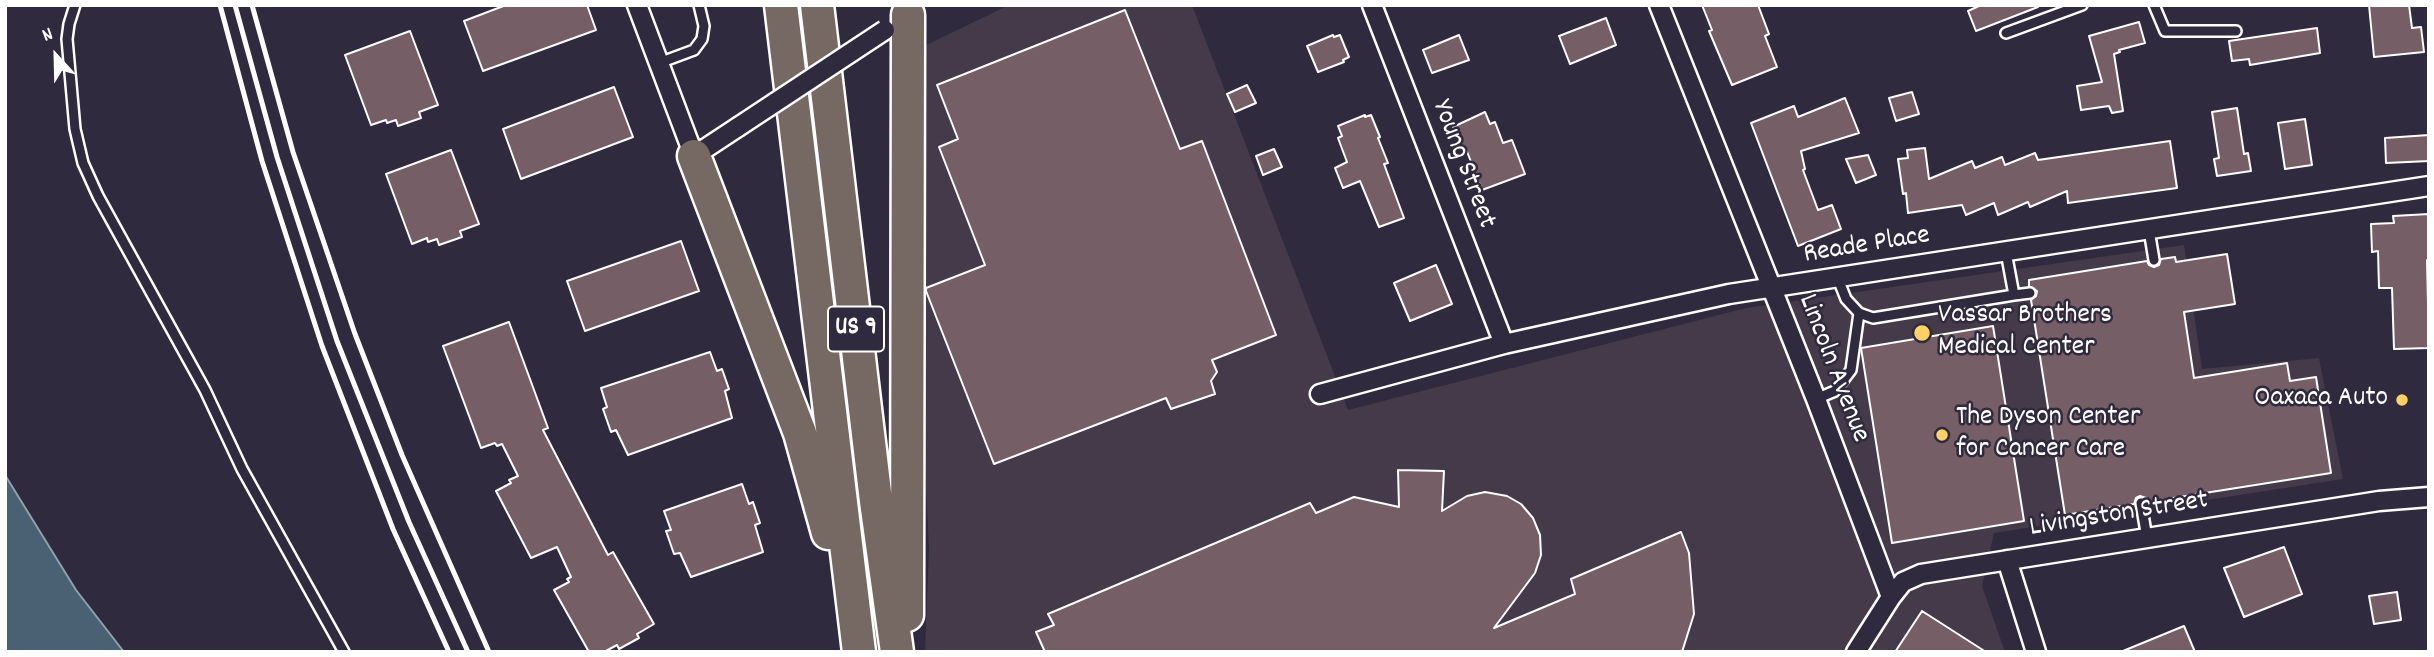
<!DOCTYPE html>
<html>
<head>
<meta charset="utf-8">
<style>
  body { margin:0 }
  #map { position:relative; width:2434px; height:657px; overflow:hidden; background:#2f2a3d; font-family:Dekko,sans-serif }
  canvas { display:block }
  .frame { position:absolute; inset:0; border:7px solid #fff; pointer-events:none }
  .north { position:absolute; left:21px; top:21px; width:70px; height:70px; -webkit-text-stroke:5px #2f2a3d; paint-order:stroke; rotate:338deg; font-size:19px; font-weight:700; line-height:28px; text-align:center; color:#fff }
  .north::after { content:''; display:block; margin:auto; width:24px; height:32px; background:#fff; clip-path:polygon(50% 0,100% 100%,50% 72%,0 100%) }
</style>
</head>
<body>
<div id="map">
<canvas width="2434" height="657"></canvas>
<div class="frame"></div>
<div class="north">N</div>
</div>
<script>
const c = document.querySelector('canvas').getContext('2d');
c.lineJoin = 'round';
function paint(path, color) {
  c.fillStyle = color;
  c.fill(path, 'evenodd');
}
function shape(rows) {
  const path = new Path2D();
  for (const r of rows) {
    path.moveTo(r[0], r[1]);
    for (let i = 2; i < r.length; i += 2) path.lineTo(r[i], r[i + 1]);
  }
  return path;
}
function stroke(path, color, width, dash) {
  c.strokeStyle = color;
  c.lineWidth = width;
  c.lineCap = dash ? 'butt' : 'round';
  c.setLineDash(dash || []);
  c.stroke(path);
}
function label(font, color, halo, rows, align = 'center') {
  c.font = font + ' Dekko,sans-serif';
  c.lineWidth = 5;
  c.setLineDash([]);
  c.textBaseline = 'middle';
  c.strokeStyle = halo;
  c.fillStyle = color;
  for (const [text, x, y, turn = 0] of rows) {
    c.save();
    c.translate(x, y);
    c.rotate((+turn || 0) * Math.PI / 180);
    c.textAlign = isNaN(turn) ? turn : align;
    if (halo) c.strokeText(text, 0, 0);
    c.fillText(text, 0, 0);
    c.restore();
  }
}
const built = shape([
  [1009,5,1192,5,1348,410,1746,308,2184,245,2202,369,2319,358,2343,479,1994,533,1982,586,2005,652,925,652,929,550,917,298,920,48]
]);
const water = shape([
  [5,475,76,590,124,652,5,652,5,475]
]);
const building = shape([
  [506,5,587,5,596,30,483,71,464,21,506,5],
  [1702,5,1758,5,1769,34,1765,36,1777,67,1732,85,1709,31,1712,30,1702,5],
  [1981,5,2038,5,2038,7,1976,31,1968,11,1981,5],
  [2369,5,2409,5,2412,28,2421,27,2424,52,2374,57,2369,5],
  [1125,10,1180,149,1202,141,1276,335,1212,360,1217,372,1211,381,1215,394,1171,409,1166,398,994,464,926,291,926,288,985,265,939,147,958,139,937,85,1125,10],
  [1606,18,1616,45,1570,64,1559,36,1606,18],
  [2139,22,2145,43,2119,50,2120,52,2114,54,2123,111,2112,113,2109,106,2081,110,2077,86,2102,82,2089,36,2139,22],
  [2317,28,2320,53,2250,65,2249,59,2232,61,2229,41,2317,28],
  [410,31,438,105,419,112,421,118,398,126,396,120,387,123,386,120,371,125,345,55,410,31],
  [1333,35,1334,37,1340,35,1349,57,1343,60,1344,62,1318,72,1307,46,1333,35],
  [1459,35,1469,60,1432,73,1423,50,1459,35],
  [1247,85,1256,103,1235,112,1227,94,1247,85],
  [614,87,633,137,521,179,503,129,614,87],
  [1912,92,1919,114,1896,121,1889,98,1912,92],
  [1845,98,1859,133,1801,151,1805,169,1803,170,1818,210,1832,205,1841,229,1798,246,1751,123,1794,106,1798,117,1845,98],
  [2237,108,2244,154,2248,153,2251,171,2217,176,2214,159,2219,158,2212,112,2237,108],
  [1485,112,1490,124,1495,122,1503,143,1512,140,1525,174,1482,190,1466,149,1462,150,1453,127,1485,112],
  [1365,115,1365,117,1371,115,1380,137,1378,138,1388,163,1384,164,1404,218,1379,227,1360,181,1343,188,1335,168,1347,162,1338,138,1342,136,1338,126,1365,115],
  [2305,119,2312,165,2285,169,2278,123,2305,119],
  [2429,135,2429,161,2386,163,2385,138,2429,135],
  [2170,141,2177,188,2068,203,2067,191,2030,207,2028,202,1998,215,1994,203,1966,215,1962,205,1908,213,1906,193,1903,194,1898,159,1908,158,1907,150,1925,148,1929,179,1972,161,1975,168,2002,157,2005,165,2035,153,2038,160,2170,141],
  [1274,149,1282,167,1263,175,1256,156,1274,149],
  [451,150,479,224,460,231,462,237,439,245,437,239,428,242,427,238,412,244,386,174,451,150],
  [1868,155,1876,175,1856,183,1846,159,1868,155],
  [2429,214,2429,260,2427,260,2429,348,2394,349,2392,288,2379,288,2378,251,2372,252,2371,224,2394,223,2393,216,2429,214],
  [681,241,699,291,585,331,567,281,681,241],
  [2227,254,2235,304,2184,312,2194,378,2287,363,2290,381,2316,377,2331,473,2148,502,2146,498,2140,496,2136,498,2134,504,2065,515,2031,300,2036,296,2037,291,2029,286,2029,280,2147,261,2149,265,2154,267,2159,265,2161,259,2175,257,2176,262,2227,254],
  [1436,265,1452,304,1410,321,1394,283,1436,265],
  [509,322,548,428,543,430,608,555,613,552,654,624,637,634,639,638,619,649,617,645,604,652,589,652,554,590,569,582,567,579,571,577,557,547,531,558,496,491,511,483,509,480,518,476,502,444,497,446,495,443,481,448,443,346,509,322],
  [1993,326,2024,521,1892,543,1861,348,1993,326],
  [710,352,717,371,722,369,729,389,725,391,732,418,628,455,616,430,611,432,603,409,607,407,601,388,710,352],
  [1398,470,1444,471,1442,511,1467,496,1485,492,1507,496,1521,504,1533,518,1540,535,1541,555,1535,573,1494,628,1575,594,1571,579,1681,532,1689,553,1694,614,1682,652,1045,652,1036,632,1054,625,1048,614,1310,503,1316,513,1354,497,1399,507,1398,470],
  [742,484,749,504,753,502,760,523,755,525,763,552,691,577,680,553,674,554,666,531,671,530,664,511,742,484],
  [2284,547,2302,594,2244,617,2224,568,2284,547],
  [2397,592,2401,620,2374,624,2369,596,2397,592],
  [1922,611,1986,652,1895,652,1922,611],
  [2184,626,2195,652,2123,652,2123,651,2184,626]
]);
const service = shape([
  [75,5,69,24,67,39,75,129,83,163,98,196,205,390,242,469,344,652],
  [2154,5,2165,31,2236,31],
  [2006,33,2082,5],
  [659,63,694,50,702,39,704,26,699,5],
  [2149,230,2154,260],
  [1838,279,1846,299,1859,313,1873,318,2014,295,2006,252],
  [2014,295,2030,293],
  [1816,399,1835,391,1851,370,1859,313],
  [2141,503,2147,538]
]);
const minor = shape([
  [637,5,694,156,738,127],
  [1372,5,1504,344],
  [1659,5,1816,399,1891,597],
  [1320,394,1504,344,1729,294,2429,186],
  [2007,560,2036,652],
  [1856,652,1891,597,1903,582,1921,574,2379,501,2429,497]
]);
const motorway = shape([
  [781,5,859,652],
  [817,5,876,501,897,652],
  [694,156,800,433,828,533],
  [907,615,908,15]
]);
const rail = shape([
  [220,5,262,161,322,346,393,529,449,652],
  [235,5,277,157,337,341,409,522,468,652],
  [252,5,293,152,355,334,402,455,489,652]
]);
const minorBridge = shape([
  [738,127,885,30]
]);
const markers = [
  [1922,333,9,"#ffd166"],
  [2402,400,7,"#ffd166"],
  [1942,435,7,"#ffd166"]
];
const shields = [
  [856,329,56]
];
const shieldNames = [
  ["US 9",856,329]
];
const streetNames = [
  ["Young Street",1462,165,69],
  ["Reade Place",1867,247,-9],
  ["Lincoln Avenue",1832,369,69],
  ["Livingston Street",2119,516,-9]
];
const poiNames = [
  ["Vassar Brothers",1938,317],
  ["Medical Center",1938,349],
  ["Oaxaca Auto",2388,400,"right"],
  ["The Dyson Center",1956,419],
  ["for Cancer Care",1956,451]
];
paint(built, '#443a49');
paint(water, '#496173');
stroke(water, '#92a0ab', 2);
paint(building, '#755e65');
stroke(building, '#fff', 2);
stroke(service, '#fff', 14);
stroke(minor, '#fff', 23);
stroke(motorway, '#fff', 37);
stroke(service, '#2f2a3d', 9);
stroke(minor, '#2f2a3d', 18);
stroke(motorway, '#766964', 32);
stroke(rail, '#fff', 5);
stroke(minorBridge, '#fff', 23, []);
stroke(minorBridge, '#2f2a3d', 18);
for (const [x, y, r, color] of markers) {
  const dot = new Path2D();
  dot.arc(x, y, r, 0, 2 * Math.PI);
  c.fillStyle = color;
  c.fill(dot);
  stroke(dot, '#2f2a3d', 2.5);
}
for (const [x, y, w] of shields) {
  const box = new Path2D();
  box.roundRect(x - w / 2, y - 22.5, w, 45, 5);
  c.fillStyle = '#2f2a3d';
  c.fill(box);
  stroke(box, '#fff', 2);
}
label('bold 26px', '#fff', null, shieldNames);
label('28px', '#fff', '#2f2a3d', streetNames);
label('28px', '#fff', '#2f2a3d', poiNames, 'left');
</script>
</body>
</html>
